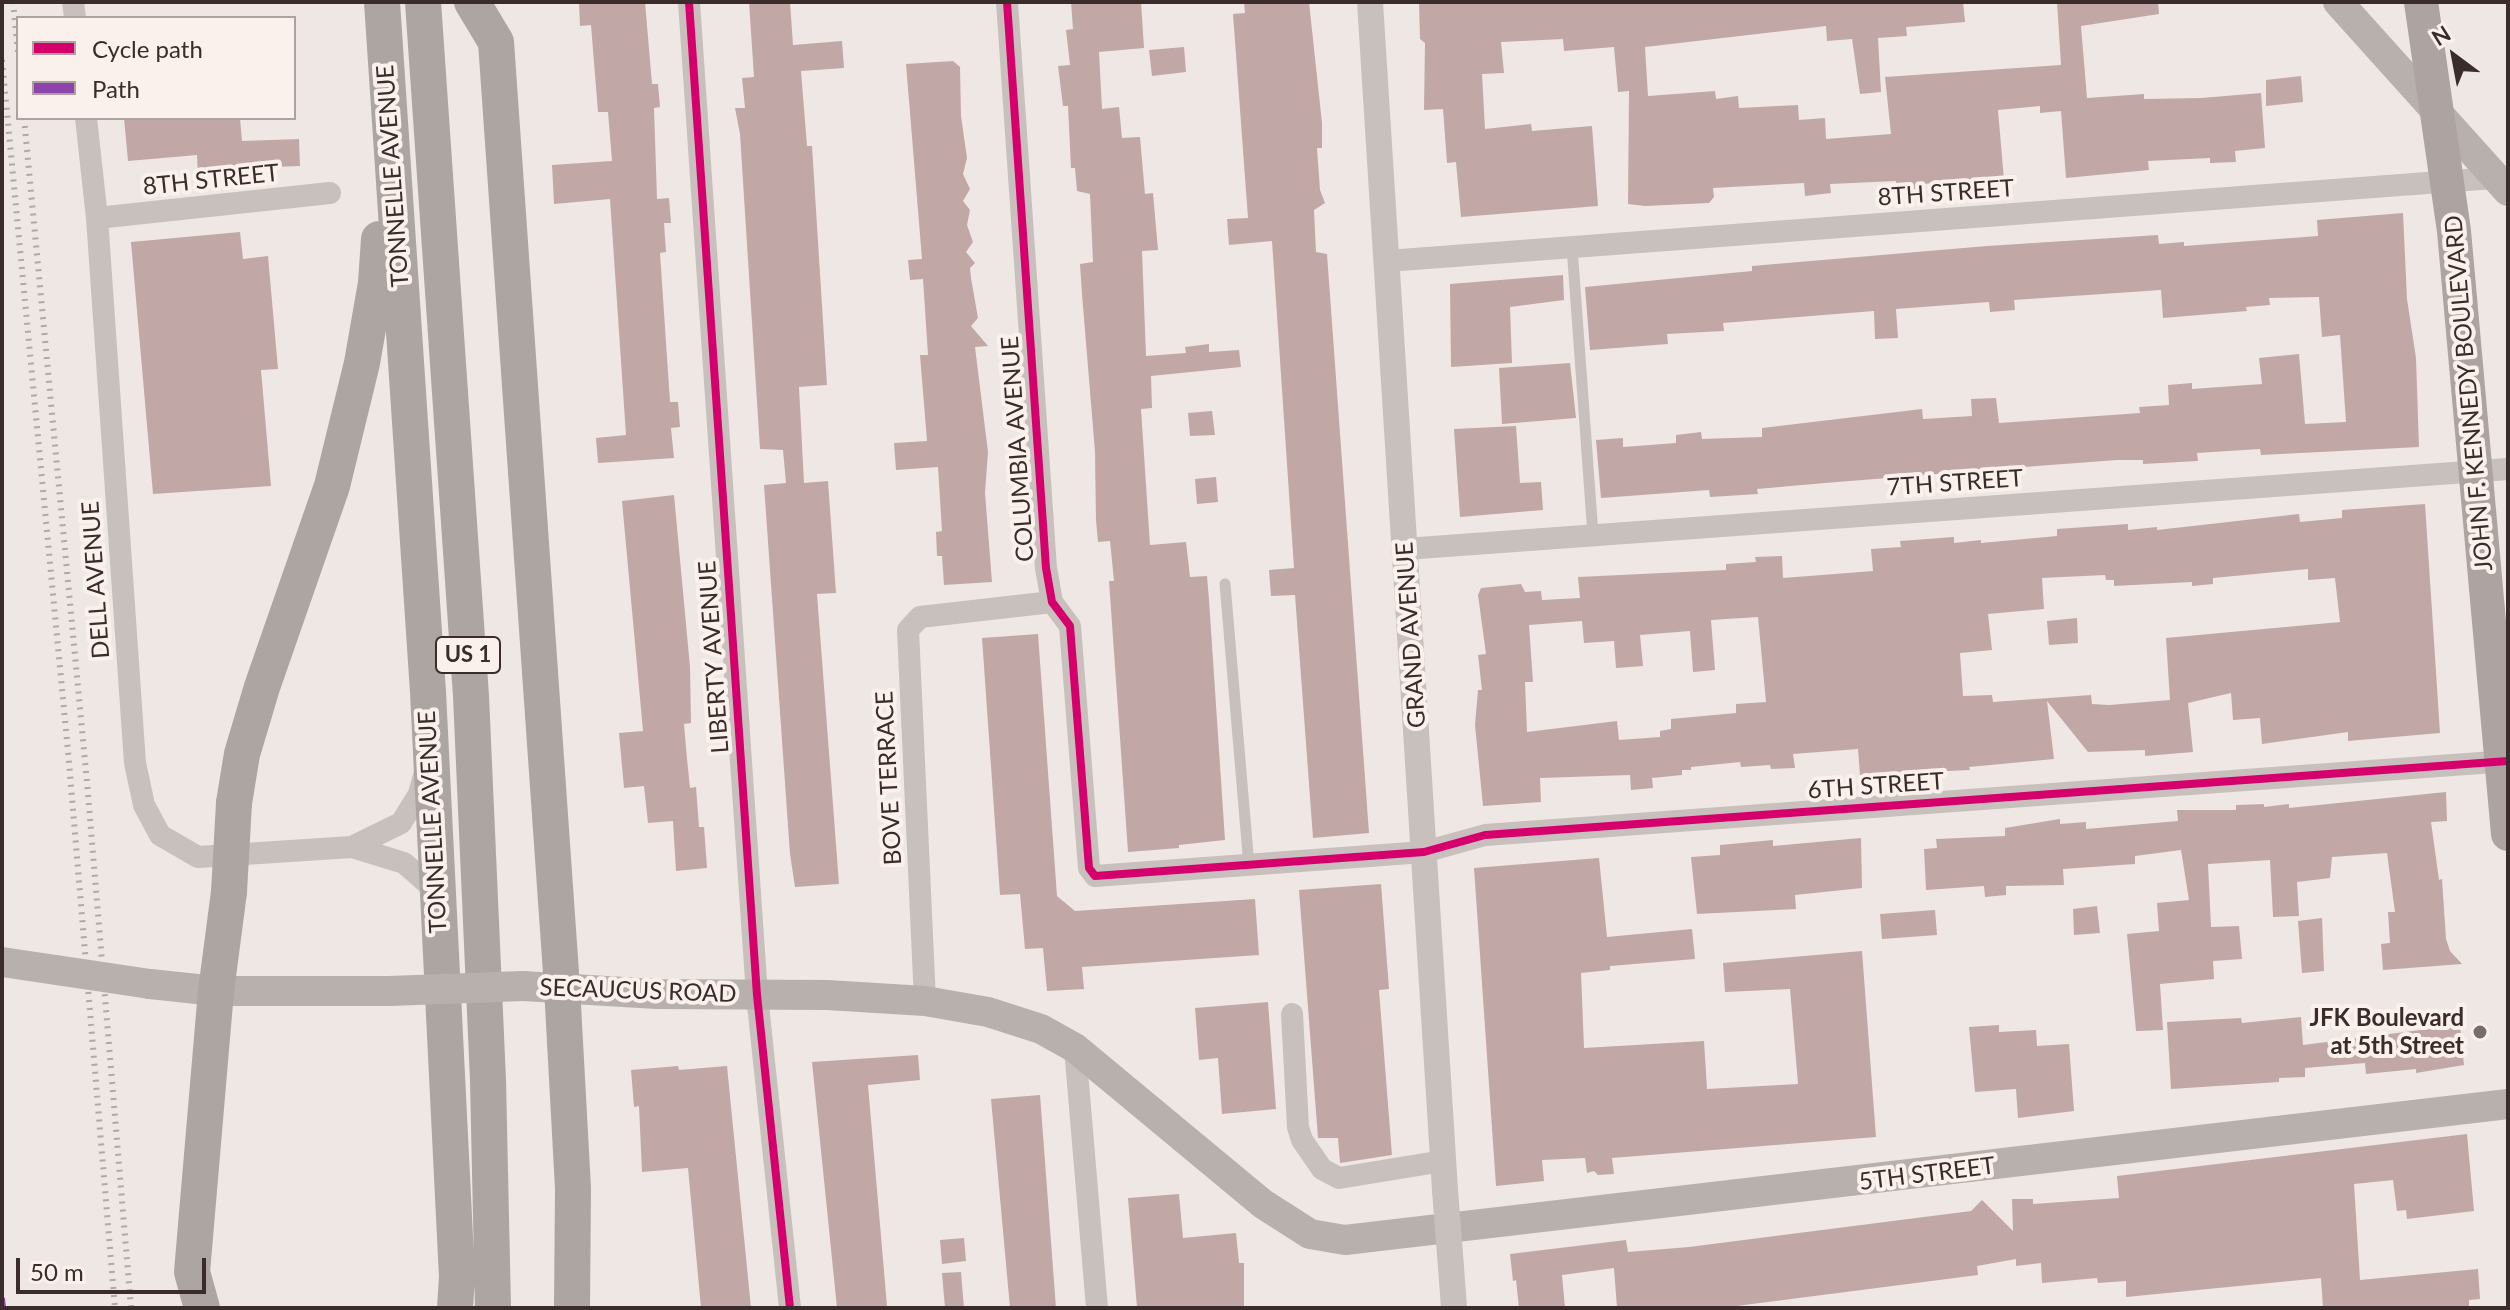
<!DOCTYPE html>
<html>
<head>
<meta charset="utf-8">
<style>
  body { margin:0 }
  #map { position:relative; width:2510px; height:1310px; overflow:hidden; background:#eee7e4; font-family:Lato,sans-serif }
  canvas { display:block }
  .frame { position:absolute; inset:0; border:4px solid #392c2b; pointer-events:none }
  .legend { position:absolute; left:16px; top:16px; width:280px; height:104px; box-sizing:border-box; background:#faf1ed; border:2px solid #ada29f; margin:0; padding:10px 14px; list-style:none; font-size:24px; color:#392c2b }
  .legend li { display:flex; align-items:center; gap:16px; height:40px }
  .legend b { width:40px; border:2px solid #ada29f }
  .north { position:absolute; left:2414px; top:16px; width:80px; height:80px; -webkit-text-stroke:6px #faf1ed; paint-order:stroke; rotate:328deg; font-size:22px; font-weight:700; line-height:32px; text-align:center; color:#392c2b }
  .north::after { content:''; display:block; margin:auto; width:28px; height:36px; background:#392c2b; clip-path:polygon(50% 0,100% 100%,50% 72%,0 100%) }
  .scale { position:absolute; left:16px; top:1258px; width:190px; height:36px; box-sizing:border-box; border:4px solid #392c2b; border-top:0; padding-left:10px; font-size:24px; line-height:28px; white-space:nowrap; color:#392c2b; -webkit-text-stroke:6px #faf1ed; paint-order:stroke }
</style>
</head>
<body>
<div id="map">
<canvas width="2510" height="1310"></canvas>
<div class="frame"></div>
<ul class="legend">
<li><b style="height:10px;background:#d6006c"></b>Cycle path</li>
<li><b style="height:10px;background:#8e44ad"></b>Path</li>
</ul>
<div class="north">N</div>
<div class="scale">50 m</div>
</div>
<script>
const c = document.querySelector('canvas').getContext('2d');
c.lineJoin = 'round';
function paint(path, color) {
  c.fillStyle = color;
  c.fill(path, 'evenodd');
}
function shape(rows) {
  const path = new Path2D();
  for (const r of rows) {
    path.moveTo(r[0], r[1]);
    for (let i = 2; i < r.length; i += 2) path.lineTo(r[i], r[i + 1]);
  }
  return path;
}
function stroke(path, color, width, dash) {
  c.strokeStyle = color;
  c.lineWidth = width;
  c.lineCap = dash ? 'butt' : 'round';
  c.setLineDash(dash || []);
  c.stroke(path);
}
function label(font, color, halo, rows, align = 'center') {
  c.font = font + ' Lato,sans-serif';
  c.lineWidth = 8;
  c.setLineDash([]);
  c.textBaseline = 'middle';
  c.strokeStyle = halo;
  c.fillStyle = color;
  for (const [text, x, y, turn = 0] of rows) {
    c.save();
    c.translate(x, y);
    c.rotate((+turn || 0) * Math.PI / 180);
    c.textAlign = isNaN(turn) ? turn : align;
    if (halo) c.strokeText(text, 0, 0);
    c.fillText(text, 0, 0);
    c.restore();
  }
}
const building = shape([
  [645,2,652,84,658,84,660,107,654,108,657,199,669,198,671,223,664,223,666,252,660,253,670,402,678,402,680,427,671,428,674,458,598,463,596,438,626,435,610,199,554,204,552,165,612,161,608,112,598,112,591,25,580,26,579,3],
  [749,2,790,2,793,45,842,41,844,68,801,71,807,146,812,146,827,385,799,387,804,483,828,481,836,593,817,594,839,884,795,887,790,854,764,485,786,483,783,450,760,449,740,134,735,108,745,108,742,78,754,77],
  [1071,2,1141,2,1144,48,1099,52,1102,109,1119,107,1122,138,1140,137,1145,194,1153,193,1158,250,1142,251,1146,356,1186,353,1185,347,1209,344,1209,352,1239,350,1241,367,1151,376,1152,408,1141,409,1150,545,1186,542,1190,577,1207,576,1209,600,1225,840,1179,845,1179,848,1128,852,1109,581,1114,581,1110,541,1098,542,1096,520,1095,452,1082,294,1080,264,1093,262,1090,194,1077,191,1075,168,1071,168,1068,106,1063,106,1058,66,1070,65,1066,30,1073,29],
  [1244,2,1309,2,1322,123,1322,148,1317,148,1320,190,1325,203,1314,210,1316,252,1327,254,1369,833,1313,838,1295,595,1271,596,1269,570,1294,568,1272,241,1229,245,1227,219,1248,218,1233,14,1245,13],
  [1419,2,1963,2,1965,22,1906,27,1907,36,1878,38,1881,92,1860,94,1852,39,1827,41,1826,26,1645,47,1648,96,1715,91,1716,99,1738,96,1739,108,1798,105,1799,120,1825,118,1826,139,1891,134,1885,77,2061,65,2057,2,2158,2,2159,14,2081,26,2087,98,2144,94,2144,99,2201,98,2261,93,2265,148,2235,151,2236,162,2210,163,2210,158,2148,161,2149,170,2066,178,2061,111,2040,113,2040,106,1998,110,2004,180,1919,184,1920,189,1896,190,1896,181,1830,184,1831,193,1805,196,1804,183,1713,188,1714,197,1709,203,1645,206,1628,204,1629,91,1618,92,1614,47,1564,51,1563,39,1501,42,1504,73,1482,74,1485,129,1531,124,1532,131,1592,126,1598,206,1461,217,1456,162,1447,163,1443,109,1424,110,1425,43,1420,39],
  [1184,47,1186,72,1152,76,1149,50],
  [953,61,960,67,961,116,967,158,963,174,970,189,963,201,970,210,967,225,973,242,966,252,975,263,970,268,971,278,978,318,971,326,988,346,975,347,988,452,985,493,992,582,944,585,942,556,937,556,936,532,942,531,938,467,896,470,894,443,927,441,920,355,928,355,923,279,910,280,908,260,922,259,906,64],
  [2301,76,2303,102,2266,106,2266,80],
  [124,118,240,118,242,141,299,139,300,166,245,168,198,175,197,155,128,161],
  [2403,213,2407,299,2416,358,2419,447,2261,455,2260,449,2197,453,2198,461,2143,464,2143,460,2117,460,2037,466,1825,483,1757,489,1758,494,1710,497,1709,490,1601,498,1596,440,1623,438,1623,447,1676,443,1676,435,1701,432,1702,439,1762,437,1762,428,1922,409,1923,419,1972,416,1971,399,1996,398,1999,423,2140,413,2139,407,2169,405,2168,385,2192,383,2192,389,2262,384,2259,358,2299,354,2305,424,2346,422,2340,335,2322,337,2319,297,2269,298,2270,305,2246,307,2247,311,2163,318,2161,290,2014,300,2015,310,1990,312,1989,302,1896,309,1898,338,1875,339,1874,311,1723,323,1724,331,1667,334,1668,344,1590,350,1585,287,1752,271,1752,266,1987,246,2158,235,2159,244,2184,242,2184,246,2318,236,2317,220],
  [240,232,243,259,268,256,278,369,261,370,271,486,153,494,131,242],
  [1563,275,1564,300,1510,307,1512,363,1451,367,1450,284],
  [1570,363,1576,418,1502,424,1499,368],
  [1212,411,1215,435,1190,436,1188,413],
  [1516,426,1520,483,1541,482,1543,510,1460,517,1454,429],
  [1216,477,1218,502,1197,504,1195,479],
  [674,495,690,667,691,723,684,724,687,759,690,788,696,787,699,827,704,827,707,868,676,871,673,821,648,823,644,786,624,788,619,733,643,731,622,501],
  [2425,504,2440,733,2348,741,2348,732,2262,744,2260,718,2233,720,2231,693,2188,703,2193,752,2145,756,2145,750,2088,752,2047,701,2054,759,1969,767,1970,770,1860,775,1858,749,1793,754,1795,768,1771,769,1770,765,1741,767,1740,762,1691,767,1691,770,1682,770,1682,775,1652,778,1653,788,1631,790,1630,775,1540,778,1541,802,1483,806,1475,725,1478,690,1482,690,1478,655,1486,654,1478,595,1481,588,1521,584,1525,592,1541,591,1542,600,1580,598,1578,577,1726,570,1726,564,1756,562,1755,557,1782,556,1783,578,1873,571,1871,549,1901,547,1900,541,1954,537,1954,543,1981,540,1981,543,2057,536,2057,529,2128,524,2128,530,2157,527,2157,530,2299,514,2300,522,2342,518,2342,510],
  [2308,569,2308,580,2335,578,2340,622,2166,638,2170,700,2109,705,2092,704,2091,695,1993,702,1992,695,1963,696,1960,653,1992,650,1988,614,2044,609,2042,578,2105,575,2106,580,2114,580,2114,586,2192,582,2192,586,2213,584,2213,578],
  [1758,617,1766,702,1736,704,1736,713,1671,719,1671,729,1660,731,1660,737,1619,740,1617,721,1527,732,1525,682,1533,682,1529,625,1582,621,1584,643,1614,641,1616,668,1643,666,1640,635,1690,631,1693,672,1715,670,1711,620],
  [2077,618,2078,643,2049,645,2047,621],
  [1038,634,1057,896,1075,911,1255,899,1259,955,1082,967,1084,989,1047,991,1043,948,1025,949,1020,894,1000,895,982,638],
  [2446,792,2447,821,2431,822,2439,880,2442,879,2446,939,2450,951,2462,964,2383,970,2381,944,2390,943,2388,912,2395,912,2387,853,2332,857,2330,878,2297,882,2299,916,2273,917,2270,860,2208,864,2211,927,2239,926,2242,959,2213,961,2214,979,2160,984,2163,1030,2136,1031,2127,934,2159,931,2157,903,2189,900,2181,850,2135,856,2135,864,2063,869,2064,885,2006,886,2006,895,1985,897,1984,886,1926,890,1924,849,1937,848,1936,839,2005,836,2005,828,2060,819,2060,824,2086,822,2086,829,2178,821,2177,810,2236,810,2236,805,2264,804,2264,807,2289,804,2289,808],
  [1861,838,1862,888,1795,895,1796,909,1697,914,1691,857,1720,855,1720,845,1773,840,1773,846],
  [1599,858,1607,937,1692,929,1695,959,1610,966,1610,970,1581,973,1584,1048,1704,1041,1707,1089,1798,1084,1790,989,1725,992,1723,963,1862,951,1876,1137,1612,1158,1614,1174,1598,1175,1594,1171,1587,1173,1585,1158,1542,1160,1544,1181,1496,1186,1474,868],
  [1381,884,1389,989,1379,990,1392,1155,1340,1163,1338,1138,1318,1138,1299,890],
  [2097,906,2100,933,2074,935,2073,909],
  [1935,910,1937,935,1882,939,1880,914],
  [2322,918,2324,971,2302,973,2298,921],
  [1268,1002,1276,1109,1222,1114,1218,1058,1199,1060,1195,1008],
  [2301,1017,2303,1045,2460,1025,2464,1065,2416,1073,2416,1069,2366,1074,2365,1063,2305,1068,2305,1077,2279,1078,2279,1082,2171,1089,2167,1022,2241,1018,2242,1023],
  [1999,1025,1999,1032,2036,1030,2037,1046,2069,1044,2074,1111,2018,1118,2016,1089,1975,1092,1969,1027],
  [918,1055,920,1080,868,1085,887,1306,837,1308,812,1062],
  [678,1066,679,1070,727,1066,751,1308,701,1308,688,1168,642,1172,639,1106,634,1107,631,1070],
  [1040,1095,1056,1308,1010,1308,991,1099],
  [2467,1134,2474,1211,2407,1219,2406,1210,2397,1211,2393,1180,2354,1184,2360,1280,2478,1269,2480,1299,2469,1300,2469,1308,2323,1308,2321,1278,2126,1297,2126,1281,2098,1283,2097,1278,2042,1283,2041,1263,2016,1266,2016,1259,1977,1266,1978,1275,1721,1308,1617,1308,1614,1268,1562,1275,1565,1308,1519,1308,1516,1280,1513,1281,1510,1254,1626,1240,1628,1252,1689,1247,1971,1211,1982,1200,2013,1231,2012,1199,2033,1199,2033,1204,2119,1198,2117,1176],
  [1179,1194,1183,1238,1236,1233,1239,1263,1244,1263,1244,1308,1137,1308,1128,1198],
  [964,1238,966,1261,942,1264,940,1240],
  [961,1272,964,1308,945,1308,942,1273]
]);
const service = shape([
  [1572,247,1593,535],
  [1225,584,1249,866]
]);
const minor = shape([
  [73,2,75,18],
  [689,2,757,995,790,1308],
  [1007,2,1046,568,1052,602,1070,626,1089,868,1095,876,1424,852,1485,835,2508,761],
  [86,118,97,218,135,763,144,805,160,835,198,857,352,847,404,863,436,891],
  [97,218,330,193],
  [1387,261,2507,177],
  [1405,549,2508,469],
  [352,847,401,823,419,794,425,772],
  [925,1001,908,630,920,617,1052,602],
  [1292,1014,1298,1127,1302,1140,1322,1169,1339,1178,1443,1161],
  [1075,1048,1097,1308]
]);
const tertiary = shape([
  [1370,2,1445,1190],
  [1451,1267,1454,1308]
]);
const secondary = shape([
  [2338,2,2508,191],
  [150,984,216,991,389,991],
  [523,986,657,994,827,995,925,1001,988,1012,1041,1029,1075,1048,1263,1204,1310,1234,1345,1240,2508,1104]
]);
const primary = shape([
  [2421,2,2454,231,2508,834]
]);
const trunk = shape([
  [382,2,428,692,457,1277,455,1308],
  [423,2,471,696,488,1080,493,1308],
  [472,2,496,42,562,987,573,1188,572,1308],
  [234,803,242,754,262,687,332,486,362,363,376,283,379,239],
  [202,1308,192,1272,216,991,229,892]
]);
const rail = shape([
  [13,2,18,53],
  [2,60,69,762,115,1308],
  [24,118,87,782,131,1308]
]);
const tertiaryBridge = shape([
  [1445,1190,1451,1267]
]);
const secondaryBridge = shape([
  [2,962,150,984],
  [389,991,523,986]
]);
const trunkBridge = shape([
  [229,892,234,803]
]);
const quiet = shape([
  [2,1298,3,1308]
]);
const cycleway = shape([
  [689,2,757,995,790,1308],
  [1007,2,1046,568,1052,602,1070,626,1089,868,1095,876,1424,852,1485,835,2508,761]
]);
const markers = [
  [2480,1032,8,"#786d6c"]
];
const shields = [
  [468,655,64]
];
const shieldNames = [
  ["US 1",468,655]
];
const streetNames = [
  ["TONNELLE AVENUE",393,176,-94],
  ["8TH STREET",211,180,-6],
  ["8TH STREET",1946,193,-4],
  ["JOHN F. KENNEDY BOULEVARD",2469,393,-95],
  ["COLUMBIA AVENUE",1018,449,-94],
  ["7TH STREET",1955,483,-4],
  ["DELL AVENUE",96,580,-94],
  ["GRAND AVENUE",1411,635,-94],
  ["LIBERTY AVENUE",714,657,-94],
  ["BOVE TERRACE",889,778,-93],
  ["6TH STREET",1876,786,-4],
  ["TONNELLE AVENUE",433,822,-93],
  ["SECAUCUS ROAD",638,991,2],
  ["5TH STREET",1927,1174,-7]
];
const poiNames = [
  ["JFK Boulevard",2464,1018],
  ["at 5th Street",2464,1046]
];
paint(building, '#c1a8a6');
stroke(service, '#c8c0bd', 11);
stroke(minor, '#c8c0bd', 22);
stroke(tertiary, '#c8c0bd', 26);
stroke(secondary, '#b8b0ad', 30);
stroke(primary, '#ada4a2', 34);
stroke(trunk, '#ada5a2', 36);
stroke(rail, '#b0a9a7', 6, [2, 6]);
stroke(tertiaryBridge, '#c8c0bd', 26);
stroke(secondaryBridge, '#b8b0ad', 30);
stroke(trunkBridge, '#ada5a2', 36);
stroke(quiet, '#8e44ad', 6, [12, 6]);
stroke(cycleway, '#d6006c', 8);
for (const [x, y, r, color] of markers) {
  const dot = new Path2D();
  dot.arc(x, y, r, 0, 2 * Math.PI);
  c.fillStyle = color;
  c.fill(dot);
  stroke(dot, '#faf1ed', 3);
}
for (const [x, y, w] of shields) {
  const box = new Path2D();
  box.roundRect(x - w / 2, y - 18, w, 36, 6);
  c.fillStyle = '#faf1ed';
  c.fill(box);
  stroke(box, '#392c2b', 2);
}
label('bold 22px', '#392c2b', null, shieldNames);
label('24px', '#392c2b', '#faf1ed', streetNames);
label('bold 24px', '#392c2b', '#faf1ed', poiNames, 'right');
</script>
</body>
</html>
